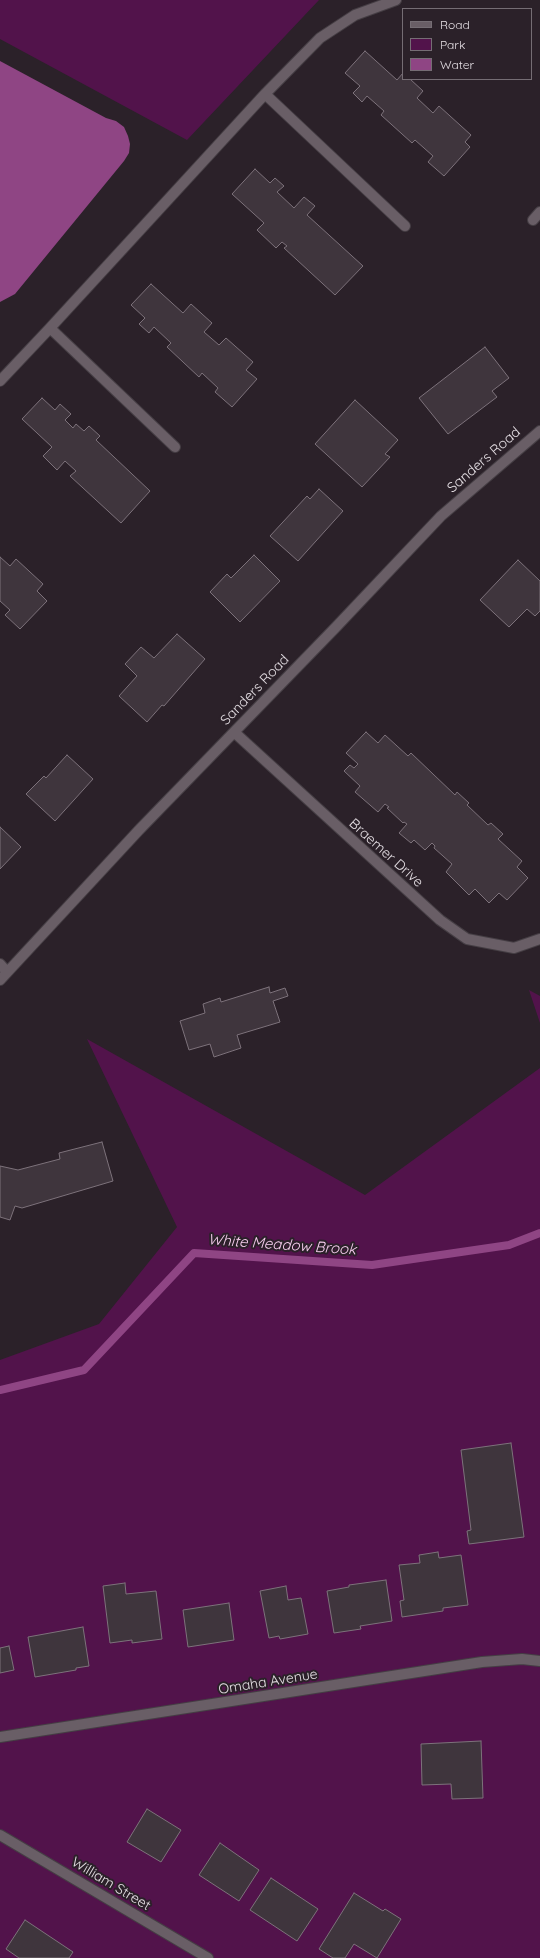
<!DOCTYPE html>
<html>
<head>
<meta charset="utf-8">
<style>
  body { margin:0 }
  #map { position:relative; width:540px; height:1958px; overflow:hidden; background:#2b2129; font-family:Quicksand,sans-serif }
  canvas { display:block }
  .legend { position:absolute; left:402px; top:8px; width:130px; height:72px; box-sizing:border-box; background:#2b2129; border:1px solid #756d74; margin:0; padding:5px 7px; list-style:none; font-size:12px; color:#e5dfe4 }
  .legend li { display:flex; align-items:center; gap:8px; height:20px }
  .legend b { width:20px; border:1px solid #756d74 }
</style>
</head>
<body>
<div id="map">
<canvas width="540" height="1958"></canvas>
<ul class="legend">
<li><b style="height:5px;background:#695e66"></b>Road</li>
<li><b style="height:11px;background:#52134b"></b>Park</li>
<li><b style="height:11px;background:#8f4584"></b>Water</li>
</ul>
</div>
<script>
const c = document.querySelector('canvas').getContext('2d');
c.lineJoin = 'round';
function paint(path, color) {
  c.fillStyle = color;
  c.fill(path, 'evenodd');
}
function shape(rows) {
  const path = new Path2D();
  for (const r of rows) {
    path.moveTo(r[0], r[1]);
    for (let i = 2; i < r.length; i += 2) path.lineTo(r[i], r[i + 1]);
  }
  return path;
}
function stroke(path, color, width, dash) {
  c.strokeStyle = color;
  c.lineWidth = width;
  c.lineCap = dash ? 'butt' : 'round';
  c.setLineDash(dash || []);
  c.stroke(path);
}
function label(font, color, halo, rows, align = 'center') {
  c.font = font + ' Quicksand,sans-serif';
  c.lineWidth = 4;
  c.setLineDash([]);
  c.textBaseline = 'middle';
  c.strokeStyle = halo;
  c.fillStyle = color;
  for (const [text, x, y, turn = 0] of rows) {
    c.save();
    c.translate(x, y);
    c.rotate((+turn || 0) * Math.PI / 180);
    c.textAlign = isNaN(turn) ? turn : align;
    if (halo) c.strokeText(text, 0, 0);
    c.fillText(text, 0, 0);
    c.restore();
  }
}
const green = shape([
  [0,0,319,0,187,140,0,39],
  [529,990,540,996,540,1023],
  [87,1039,365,1195,540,1068,540,1958,0,1958,0,1360,99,1324,177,1227]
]);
const water = shape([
  [0,61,106,118,116,121,124,127,128,136,130,144,129,153,124,161,15,294,0,302]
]);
const stream = shape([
  [0,1390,84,1370,194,1253,372,1265,509,1245,540,1233]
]);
const building = shape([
  [365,51,397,80,403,73,403,79,410,79,423,91,417,98,433,113,439,106,471,135,465,142,470,147,444,176,428,162,433,156,415,140,412,143,381,115,384,111,367,96,362,102,353,93,360,86,345,73,365,51],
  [255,169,270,183,275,178,284,186,277,192,294,208,304,197,315,206,307,215,363,266,335,295,284,248,287,246,282,242,276,248,257,230,264,223,232,194,255,169],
  [151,284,183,313,191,304,212,323,204,332,219,345,226,338,253,362,246,370,257,379,232,407,215,392,218,388,202,373,199,377,167,347,171,343,154,327,149,333,139,324,145,318,131,305,151,284],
  [485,347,509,378,492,391,497,397,448,434,419,398,485,347],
  [42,398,55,410,60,404,71,414,65,420,73,428,76,424,84,431,89,426,100,436,96,440,150,491,121,523,70,476,76,471,65,461,57,470,43,456,52,447,22,419,42,398],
  [355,400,398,440,385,454,390,457,362,487,315,444,355,400],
  [319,489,343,511,298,561,270,536,307,496,310,499,319,489],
  [254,555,280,581,240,622,210,592,227,574,231,578,254,555],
  [0,557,10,566,16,559,43,584,37,591,47,601,20,629,5,615,10,610,0,601,0,557],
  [518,560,540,581,540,611,535,616,527,609,509,627,480,600,518,560],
  [177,634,205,659,164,706,162,705,147,722,119,696,137,676,125,664,141,647,154,658,177,634],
  [366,732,378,743,385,735,408,756,411,753,455,795,457,792,469,803,467,805,488,825,491,823,503,834,498,839,522,861,517,867,528,878,507,900,499,893,489,903,475,889,469,895,446,872,452,864,434,848,435,846,432,843,425,850,414,840,411,843,399,833,407,824,404,822,403,823,387,808,389,807,385,804,378,812,355,792,360,786,344,771,350,765,354,768,358,764,346,753,366,732],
  [67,755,93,779,55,821,26,794,44,776,46,778,67,755],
  [0,827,21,847,0,869,0,827],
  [269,987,270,993,285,988,288,996,273,1001,280,1022,237,1035,241,1048,214,1057,210,1044,189,1050,180,1021,205,1013,203,1004,220,998,221,1002,269,987],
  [102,1142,113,1181,22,1208,15,1206,10,1220,0,1217,0,1166,18,1170,60,1159,59,1153,102,1142],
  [511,1443,524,1537,469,1544,467,1531,471,1530,461,1450,511,1443],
  [438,1552,439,1558,461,1555,468,1605,443,1608,443,1611,402,1617,400,1601,404,1600,399,1565,420,1563,419,1555,438,1552],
  [386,1580,392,1621,360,1626,361,1629,334,1633,327,1591,349,1587,349,1585,386,1580],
  [125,1583,126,1594,156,1591,162,1639,132,1643,132,1640,110,1643,103,1586,125,1583],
  [286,1586,288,1600,301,1598,308,1634,280,1639,279,1636,269,1638,260,1591,286,1586],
  [229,1603,234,1640,188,1647,183,1610,229,1603],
  [83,1627,89,1666,76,1668,76,1670,35,1677,28,1637,83,1627],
  [9,1646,14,1670,0,1673,0,1648,9,1646],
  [481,1741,483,1798,452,1799,451,1784,422,1785,421,1744,481,1741],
  [147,1809,181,1830,161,1862,127,1842,147,1809],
  [220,1843,259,1870,239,1901,199,1875,220,1843],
  [271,1878,318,1909,297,1941,250,1910,271,1878],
  [354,1893,383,1911,385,1909,401,1919,377,1958,354,1944,345,1958,333,1958,319,1949,354,1893],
  [25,1920,73,1952,69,1958,19,1958,6,1949,25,1920]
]);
const minor = shape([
  [396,0,355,15,320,38,265,94,405,226],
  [533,220,540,212],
  [0,381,50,328],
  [175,447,50,328,265,94],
  [234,732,440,920,467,939,514,948,540,939],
  [0,964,7,972],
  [0,980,139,830,336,627,441,516,540,431],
  [0,1737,482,1662,522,1659,540,1661],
  [0,1835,208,1958]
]);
const streetNames = [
  ["Sanders Road",484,460,-41],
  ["Sanders Road",255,690,-46],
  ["Braemer Drive",386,853,42],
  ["Omaha Avenue",268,1682,-9],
  ["William Street",111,1884,31]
];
const waterNames = [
  ["White Meadow Brook",282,1245,4]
];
paint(green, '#52134b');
paint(water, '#8f4584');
stroke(stream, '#8f4584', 8);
paint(building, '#3f353d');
stroke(building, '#7d727b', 1);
stroke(minor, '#453e44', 12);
stroke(minor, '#695e66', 10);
label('14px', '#e5dfe4', '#2b2129', streetNames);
label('italic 15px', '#f8cef0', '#2b2129', waterNames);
</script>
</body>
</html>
